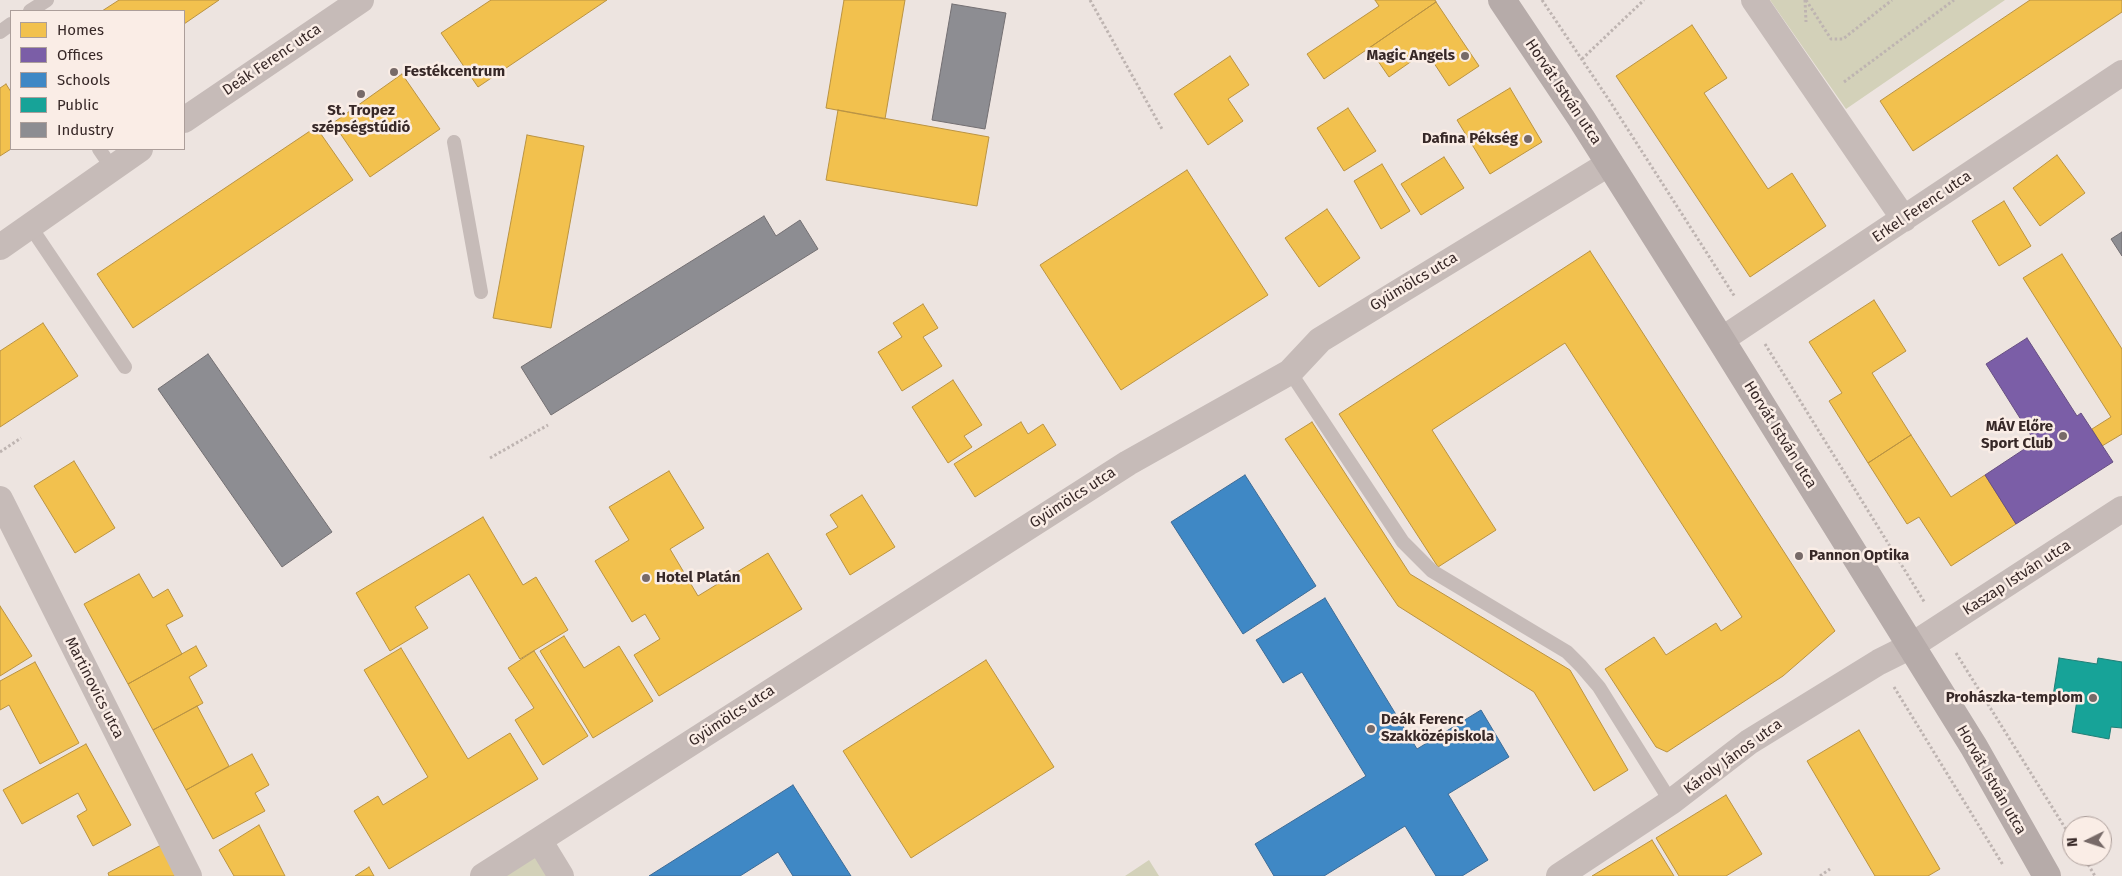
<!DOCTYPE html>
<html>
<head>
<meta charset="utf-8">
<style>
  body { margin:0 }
  #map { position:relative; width:2122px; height:876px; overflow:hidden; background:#ede4e0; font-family:"Fira Sans",sans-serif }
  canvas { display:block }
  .legend { position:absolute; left:10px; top:10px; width:175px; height:140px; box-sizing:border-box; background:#faede6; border:1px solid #ac9e9a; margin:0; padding:6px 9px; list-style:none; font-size:15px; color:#372827 }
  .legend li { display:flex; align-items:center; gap:10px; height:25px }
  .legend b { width:25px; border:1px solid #ac9e9a }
  .north { position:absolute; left:2062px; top:816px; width:50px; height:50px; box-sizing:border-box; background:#faede6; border:1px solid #ac9e9a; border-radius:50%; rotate:266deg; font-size:14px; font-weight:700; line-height:20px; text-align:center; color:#372827 }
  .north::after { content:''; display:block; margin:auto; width:18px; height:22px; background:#776a68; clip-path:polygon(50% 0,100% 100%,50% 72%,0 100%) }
</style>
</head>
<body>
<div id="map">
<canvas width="2122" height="876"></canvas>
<ul class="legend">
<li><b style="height:14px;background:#f2c14e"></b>Homes</li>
<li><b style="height:14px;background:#7b5ea7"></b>Offices</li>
<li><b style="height:14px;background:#3f88c5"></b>Schools</li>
<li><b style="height:14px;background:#17a398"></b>Public</li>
<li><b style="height:14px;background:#8d8d92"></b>Industry</li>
</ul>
<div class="north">N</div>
</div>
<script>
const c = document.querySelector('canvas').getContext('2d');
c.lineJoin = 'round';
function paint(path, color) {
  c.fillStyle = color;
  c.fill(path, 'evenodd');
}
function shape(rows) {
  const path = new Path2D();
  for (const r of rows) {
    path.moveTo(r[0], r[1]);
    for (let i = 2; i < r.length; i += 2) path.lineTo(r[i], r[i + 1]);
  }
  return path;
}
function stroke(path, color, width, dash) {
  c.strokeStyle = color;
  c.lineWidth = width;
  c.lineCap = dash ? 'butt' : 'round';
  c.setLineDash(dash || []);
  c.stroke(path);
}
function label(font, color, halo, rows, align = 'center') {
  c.font = font + ' "Fira Sans",sans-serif';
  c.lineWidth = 5;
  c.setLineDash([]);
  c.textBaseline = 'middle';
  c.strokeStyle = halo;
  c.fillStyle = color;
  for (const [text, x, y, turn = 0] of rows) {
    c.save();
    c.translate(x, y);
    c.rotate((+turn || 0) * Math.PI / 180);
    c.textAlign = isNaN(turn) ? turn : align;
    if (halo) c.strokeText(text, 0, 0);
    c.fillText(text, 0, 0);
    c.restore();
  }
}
const green = shape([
  [1770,0,2005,0,1846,109],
  [539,840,561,876,483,876],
  [1149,860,1159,876,1125,876]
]);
const homes = shape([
  [119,0,219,0,184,24,184,11,102,11,119,0],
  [491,0,607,0,478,87,441,33,491,0],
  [844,0,905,0,885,119,826,108,844,0],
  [1375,0,1435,0,1436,2,1324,79,1307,54,1379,6,1375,0],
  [2030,0,2122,0,2122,12,1913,151,1880,101,2030,0],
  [1436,2,1479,66,1449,86,1426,51,1389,77,1369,48,1436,2],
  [1692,25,1727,78,1704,93,1768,189,1792,173,1826,226,1750,277,1616,76,1692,25],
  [1230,56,1249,85,1228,99,1243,121,1208,145,1174,94,1230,56],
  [402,74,440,129,370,177,333,123,402,74],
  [6,84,11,92,11,149,0,156,0,88,6,84],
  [1510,88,1542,142,1490,174,1457,120,1510,88],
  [1348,108,1376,151,1344,171,1317,128,1348,108],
  [838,110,989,137,977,206,826,180,838,110],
  [316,127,353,180,133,328,97,274,316,127],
  [527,135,584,146,551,328,493,318,527,135],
  [2057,155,2085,193,2040,226,2013,188,2057,155],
  [1444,157,1464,188,1421,215,1401,184,1444,157],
  [1382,164,1410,211,1381,229,1354,181,1382,164],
  [1187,170,1268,295,1121,390,1040,265,1187,170],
  [2004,201,2031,246,1999,266,1972,221,2004,201],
  [1327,209,1360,258,1319,287,1285,238,1327,209],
  [1590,251,1835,631,1783,676,1667,752,1656,747,1605,669,1654,637,1666,655,1716,623,1721,631,1742,617,1565,343,1432,430,1496,530,1438,567,1339,414,1590,251],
  [2062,254,2122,349,2122,434,2102,446,2092,429,2111,417,2023,278,2062,254],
  [1874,300,1906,351,1872,373,1911,435,1868,463,1829,401,1842,393,1809,342,1874,300],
  [923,304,938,328,923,337,942,366,902,391,878,352,902,337,893,323,923,304],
  [43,323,78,376,0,427,0,351,43,323],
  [953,380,982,425,964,436,972,447,948,463,912,407,953,380],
  [1021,422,1028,434,1043,424,1056,445,975,497,954,464,1021,422],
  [1312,422,1410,574,1570,670,1628,770,1594,791,1534,692,1398,606,1285,439,1312,422],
  [1911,435,1951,497,1985,475,2016,524,1951,566,1919,517,1907,524,1868,463,1911,435],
  [74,461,115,528,75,553,34,486,74,461],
  [669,471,704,528,670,549,698,596,768,553,802,609,659,696,634,655,660,639,645,614,632,622,595,561,629,540,609,507,669,471],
  [862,495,895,547,850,575,826,534,838,527,830,515,862,495],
  [483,517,523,585,536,577,568,630,520,659,469,574,415,607,428,628,390,651,356,593,483,517],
  [139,574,153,598,168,589,183,616,166,625,182,654,128,684,84,604,139,574],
  [0,606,32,656,0,676,0,606],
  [564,636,584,668,619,646,653,701,593,738,540,651,564,636],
  [196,646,207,666,189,677,203,703,153,730,128,684,196,646],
  [401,648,468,759,510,733,538,779,389,869,354,811,378,796,383,805,428,777,364,670,401,648],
  [534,651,588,736,543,765,515,720,534,708,508,668,534,651],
  [986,660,1054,767,911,858,843,751,986,660],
  [35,662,79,743,40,764,9,705,0,710,0,681,35,662],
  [197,706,229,766,186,790,153,730,197,706],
  [1859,730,1940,869,1928,876,1875,876,1807,761,1859,730],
  [86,744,131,825,93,846,77,816,87,810,78,793,22,824,3,790,86,744],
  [252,754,269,785,255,793,265,811,213,839,186,790,252,754],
  [1726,795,1762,854,1726,876,1679,876,1656,838,1726,795],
  [259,825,285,876,234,876,219,850,259,825],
  [1652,840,1674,876,1592,876,1652,840],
  [163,844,180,876,109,876,108,873,163,844],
  [369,867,374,876,355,876,369,867]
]);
const offices = shape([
  [2027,338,2077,416,2081,413,2113,462,2016,524,1985,475,2035,442,1986,364,2027,338]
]);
const schools = shape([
  [1245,475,1316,586,1243,634,1171,522,1245,475],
  [1325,598,1417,749,1481,710,1509,757,1448,794,1488,860,1462,876,1436,876,1405,826,1324,876,1274,876,1255,844,1366,776,1302,672,1283,683,1256,640,1325,598],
  [793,785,851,876,793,876,778,852,740,876,649,876,793,785]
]);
const public = shape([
  [2059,658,2097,664,2098,658,2122,662,2122,728,2111,727,2109,739,2072,732,2077,700,2053,696,2059,658]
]);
const industry = shape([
  [952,4,1006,13,985,129,932,120,952,4],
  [764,216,776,236,800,220,818,249,551,415,521,367,764,216],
  [2122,232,2122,256,2111,239,2122,232],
  [208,354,332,532,282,567,158,389,208,354]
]);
const path = shape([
  [1090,0,1162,129],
  [1542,0,1609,100,1735,297],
  [1805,0,1806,22],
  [1806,0,1831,39,1843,39,1892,0],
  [1582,59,1644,0],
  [1844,82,1954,0],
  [1765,344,1925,603],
  [0,452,21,438],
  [490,458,548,425],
  [1956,653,2072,839],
  [1894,687,2003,865],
  [2083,856,2095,876],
  [1820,876,1830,869]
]);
const service = shape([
  [30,11,47,0],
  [0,32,11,24],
  [454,142,481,292],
  [99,149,112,168],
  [30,226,125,367],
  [1290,372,1403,542,1432,571,1567,652,1581,666,1599,687,1671,802]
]);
const minor = shape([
  [1754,0,1904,219],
  [184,120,361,0],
  [0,247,140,149],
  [1721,340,2122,73],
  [0,499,189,876],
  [539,840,561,876],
  [483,876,1128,463,1290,372,1320,340,1610,163],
  [1559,876,1671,802,1749,742,1879,662,1911,646,2122,509]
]);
const secondary = shape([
  [1502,0,1581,118,1721,340,1974,747,2047,876]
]);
const markers = [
  [1465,56,5,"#776a68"],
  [394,72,5,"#776a68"],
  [361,94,5,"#776a68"],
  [1528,139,5,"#776a68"],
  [2063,436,5,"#776a68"],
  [1799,556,5,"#776a68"],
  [646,578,5,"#776a68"],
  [2093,698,5,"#776a68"],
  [1371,729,5,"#776a68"]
];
const poiNames = [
  ["Magic Angels",1455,56],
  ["Festékcentrum",404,72,"left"],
  ["St. Tropez",361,111,"center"],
  ["szépségstúdió",361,128,"center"],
  ["Dafina Pékség",1518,139],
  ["MÁV Előre",2053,427],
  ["Sport Club",2053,444],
  ["Pannon Optika",1809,556,"left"],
  ["Hotel Platán",656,578,"left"],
  ["Prohászka-templom",2083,698],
  ["Deák Ferenc",1381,720,"left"],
  ["Szakközépiskola",1381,737,"left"]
];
const streetNames = [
  ["Deák Ferenc utca",272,60,-34],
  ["Horvát István utca",1563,92,56],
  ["Erkel Ferenc utca",1922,207,-34],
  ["Gyümölcs utca",1414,282,-31],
  ["Horvát István utca",1780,435,58],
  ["Gyümölcs utca",1073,498,-33],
  ["Kaszap István utca",2017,578,-33],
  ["Martinovics utca",94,688,63],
  ["Gyümölcs utca",732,716,-33],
  ["Károly János utca",1733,757,-36],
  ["Horvát István utca",1991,780,60]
];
paint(green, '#d3d1b9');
paint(homes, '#f2c14e');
stroke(homes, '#ba9342', 1);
paint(offices, '#7b5ea7');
stroke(offices, '#674e81', 1);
paint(schools, '#3f88c5');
stroke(schools, '#3d6b96', 1);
paint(public, '#17a398');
stroke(public, '#217e76', 1);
paint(industry, '#8d8d92');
stroke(industry, '#736f72', 1);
stroke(path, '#beb4b1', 3, [2.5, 2.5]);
stroke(service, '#c6bbb8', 14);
stroke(minor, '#c6bbb8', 26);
stroke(secondary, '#b6aba9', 28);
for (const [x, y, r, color] of markers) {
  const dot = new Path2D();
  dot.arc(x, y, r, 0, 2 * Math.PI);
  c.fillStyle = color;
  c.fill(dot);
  stroke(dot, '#faede6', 2);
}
label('bold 15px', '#372827', '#faede6', poiNames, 'right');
label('15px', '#372827', '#faede6', streetNames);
</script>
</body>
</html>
